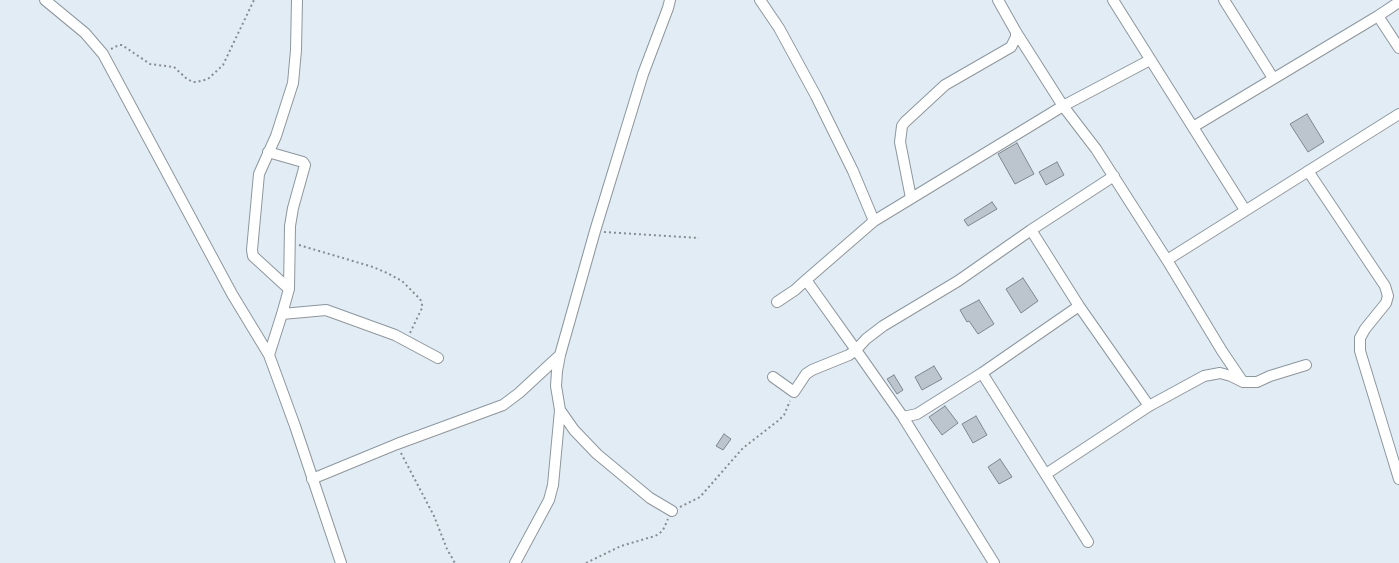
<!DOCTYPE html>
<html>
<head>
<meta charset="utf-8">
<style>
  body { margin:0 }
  canvas { display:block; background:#e2ecf4 }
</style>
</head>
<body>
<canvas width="1399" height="563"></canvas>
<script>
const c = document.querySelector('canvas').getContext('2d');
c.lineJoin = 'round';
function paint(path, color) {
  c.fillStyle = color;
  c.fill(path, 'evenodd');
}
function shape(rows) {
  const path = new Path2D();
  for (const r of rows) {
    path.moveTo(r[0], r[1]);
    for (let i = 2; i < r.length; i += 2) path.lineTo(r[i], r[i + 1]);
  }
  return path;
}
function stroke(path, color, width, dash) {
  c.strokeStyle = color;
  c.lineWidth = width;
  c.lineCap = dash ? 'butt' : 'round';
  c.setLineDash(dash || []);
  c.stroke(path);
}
const building = shape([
  [1307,114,1324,142,1308,152,1290,124,1307,114],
  [1017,143,1034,174,1015,184,998,154,1017,143],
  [1057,162,1064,175,1046,185,1039,172,1057,162],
  [992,202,997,209,968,226,964,220,992,202],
  [1023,278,1038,301,1021,313,1006,289,1023,278],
  [979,300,994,324,978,334,969,321,967,322,960,310,979,300],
  [934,366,942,379,922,390,915,377,934,366],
  [894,375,903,390,897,394,887,379,894,375],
  [945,406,958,423,942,435,929,417,945,406],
  [976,416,987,435,973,443,962,424,976,416],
  [724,434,731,439,723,450,716,446,724,434],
  [1000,459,1012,477,999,484,988,467,1000,459]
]);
const path = shape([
  [111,49,119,45,122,45,150,64,174,67,187,79,193,82,197,82,208,79,223,65,254,0],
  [604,232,699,238],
  [299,245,373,267,387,273,402,281,420,299,422,303,422,308,410,333],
  [401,453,434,516,447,549,455,563],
  [680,507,700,497,743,448,779,420,784,415,790,401],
  [586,563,621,546,655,536,659,534,663,530,668,519]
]);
const minor = shape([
  [45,0,85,33,103,54,232,294,269,355,295,426,341,563],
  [760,0,779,28,816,96,853,171,874,221],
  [998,0,1016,32,1063,106,1096,149,1167,260,1222,351,1243,382],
  [1113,0,1245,210],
  [1224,0,1273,78],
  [1378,16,1399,48],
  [1193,127,1378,16,1399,2],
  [268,152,303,162,305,165,293,208,290,226,289,289,282,314,269,355],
  [1308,171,1385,286,1388,296,1386,303,1365,329,1360,338,1360,351,1399,479],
  [911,198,900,142,902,126,905,122,945,85,1011,47,1016,37,1016,32],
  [1031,230,1079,306,1149,406],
  [1167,260,1399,114],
  [289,289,253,256,252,250,259,174,276,136,293,83,296,50,297,0],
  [777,302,795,290,806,280],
  [282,314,326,310,395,335,438,358],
  [982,373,1088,542],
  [773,377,794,392,806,374,812,370,849,355,856,350,866,339,883,326,958,281,1031,230,1114,176],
  [560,410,574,430,597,454,650,498,672,511],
  [903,417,917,414,982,373,1079,306],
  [1046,474,1149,406,1204,376,1220,373,1231,376,1243,382,1257,382,1270,376,1306,365],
  [312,479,397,444,503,405,519,393,560,355],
  [515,563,549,500,553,485,560,410,556,386,557,371,560,355,595,231,643,74,668,8,670,0],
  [994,563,903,417,856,350,806,280,874,221,1063,106,1150,60]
]);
paint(building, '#bcc5cd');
stroke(building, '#7d878e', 1);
stroke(minor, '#8d979e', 12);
stroke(path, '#858d92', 2, [2, 3]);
stroke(minor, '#fff', 10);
</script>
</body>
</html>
